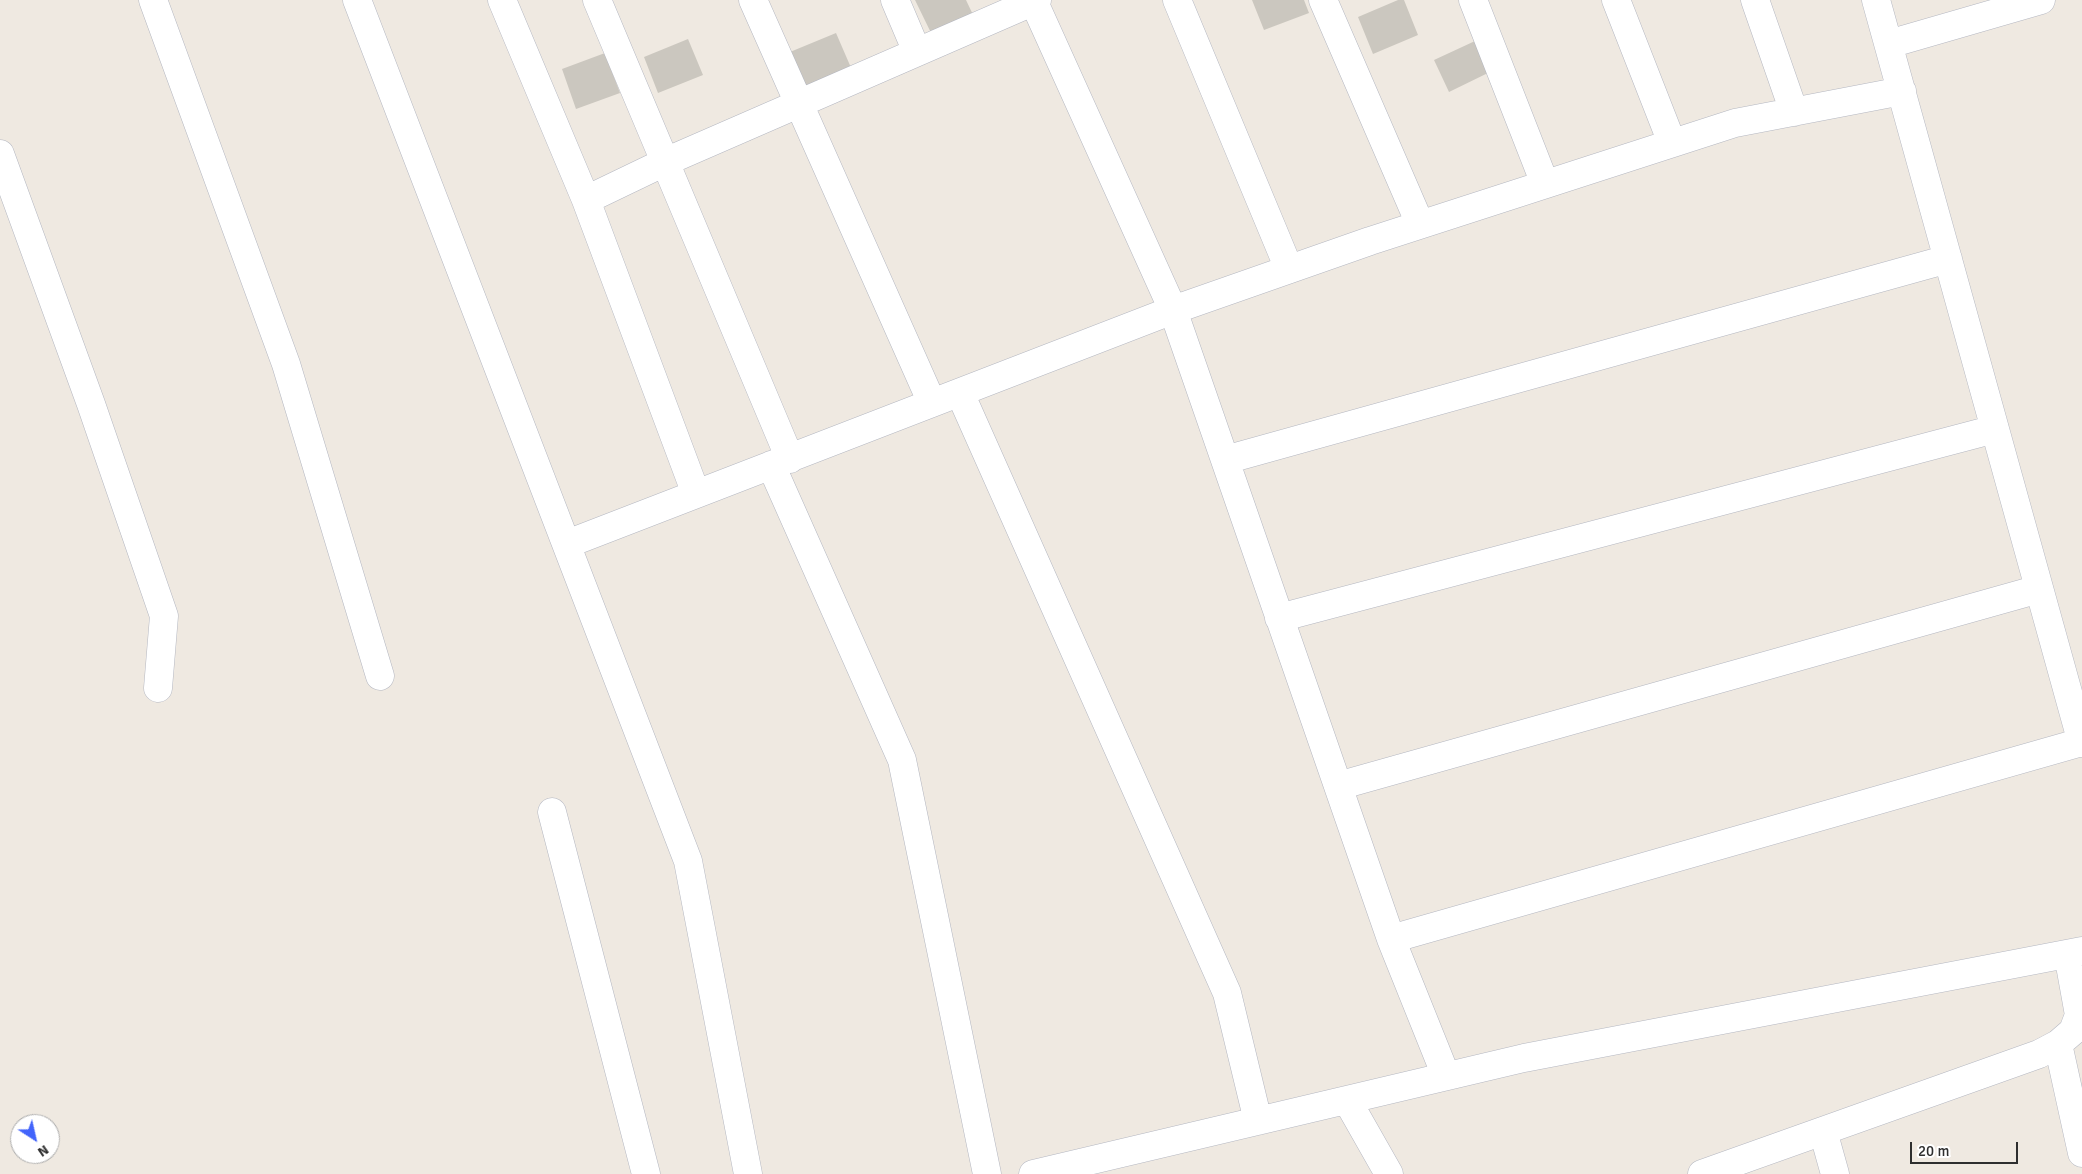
<!DOCTYPE html>
<html>
<head>
<meta charset="utf-8">
<style>
  body { margin:0 }
  #map { position:relative; width:2082px; height:1174px; overflow:hidden; background:#efe9e1; font-family:Signika,sans-serif }
  canvas { display:block }
  .north { position:absolute; left:10px; top:1114px; width:50px; height:50px; box-sizing:border-box; background:#fff; border:1px solid #ababab; border-radius:50%; rotate:145deg; font-size:14px; font-weight:700; line-height:20px; text-align:center; color:#2e2e2e }
  .north::after { content:''; display:block; margin:auto; width:18px; height:22px; background:#4264fb; clip-path:polygon(50% 0,100% 100%,50% 72%,0 100%) }
  .scale { position:absolute; left:1910px; top:1142px; width:108px; height:22px; box-sizing:border-box; border:2px solid #2e2e2e; border-top:0; padding-left:6px; font-size:15px; line-height:18px; white-space:nowrap; color:#2e2e2e; -webkit-text-stroke:4px #fff; paint-order:stroke }
</style>
</head>
<body>
<div id="map">
<canvas width="2082" height="1174"></canvas>
<div class="north">N</div>
<div class="scale">20 m</div>
</div>
<script>
const c = document.querySelector('canvas').getContext('2d');
c.lineJoin = 'round';
function paint(path, color) {
  c.fillStyle = color;
  c.fill(path, 'evenodd');
}
function shape(rows) {
  const path = new Path2D();
  for (const r of rows) {
    path.moveTo(r[0], r[1]);
    for (let i = 2; i < r.length; i += 2) path.lineTo(r[i], r[i + 1]);
  }
  return path;
}
function stroke(path, color, width, dash) {
  c.strokeStyle = color;
  c.lineWidth = width;
  c.lineCap = dash ? 'butt' : 'round';
  c.setLineDash(dash || []);
  c.stroke(path);
}
const building = shape([
  [915,0,966,0,975,19,934,39],
  [1252,0,1304,0,1309,13,1264,30],
  [1398,0,1404,0,1418,35,1373,54,1358,17],
  [836,33,852,70,806,89,790,52],
  [688,39,703,75,658,93,644,57],
  [1475,41,1490,72,1449,92,1434,60],
  [605,53,620,93,576,109,562,69]
]);
const minor = shape([
  [153,0,286,364,380,676],
  [357,0,688,861,748,1174],
  [502,0,586,200,696,494],
  [597,0,790,459],
  [753,0,932,403],
  [895,0,917,52],
  [1033,0,1173,310,1391,939,2082,742],
  [1177,0,1289,269],
  [1323,0,1420,224],
  [1473,0,1545,184],
  [1616,0,1672,143],
  [1755,0,1794,112],
  [1876,0,2082,743],
  [1889,44,2041,0],
  [0,154,91,404,164,616,158,688],
  [586,200,665,162,1037,0],
  [960,393,1227,993,1258,1121],
  [1225,460,1948,259],
  [771,465,902,760,987,1174],
  [567,544,1173,310,1370,241,1735,123,1902,91],
  [1279,618,1995,429],
  [1338,786,2039,589],
  [552,812,646,1174],
  [1391,939,1446,1076],
  [2058,1044,2082,1153],
  [1347,1100,1389,1174],
  [1823,1131,1835,1174],
  [1033,1174,1524,1058,2082,951],
  [1702,1174,2039,1054,2058,1044,2073,1031,2079,1015,2068,954]
]);
paint(building, '#cbc7bf');
stroke(minor, '#b4b7c1', 29);
stroke(minor, '#fff', 28);
</script>
</body>
</html>
